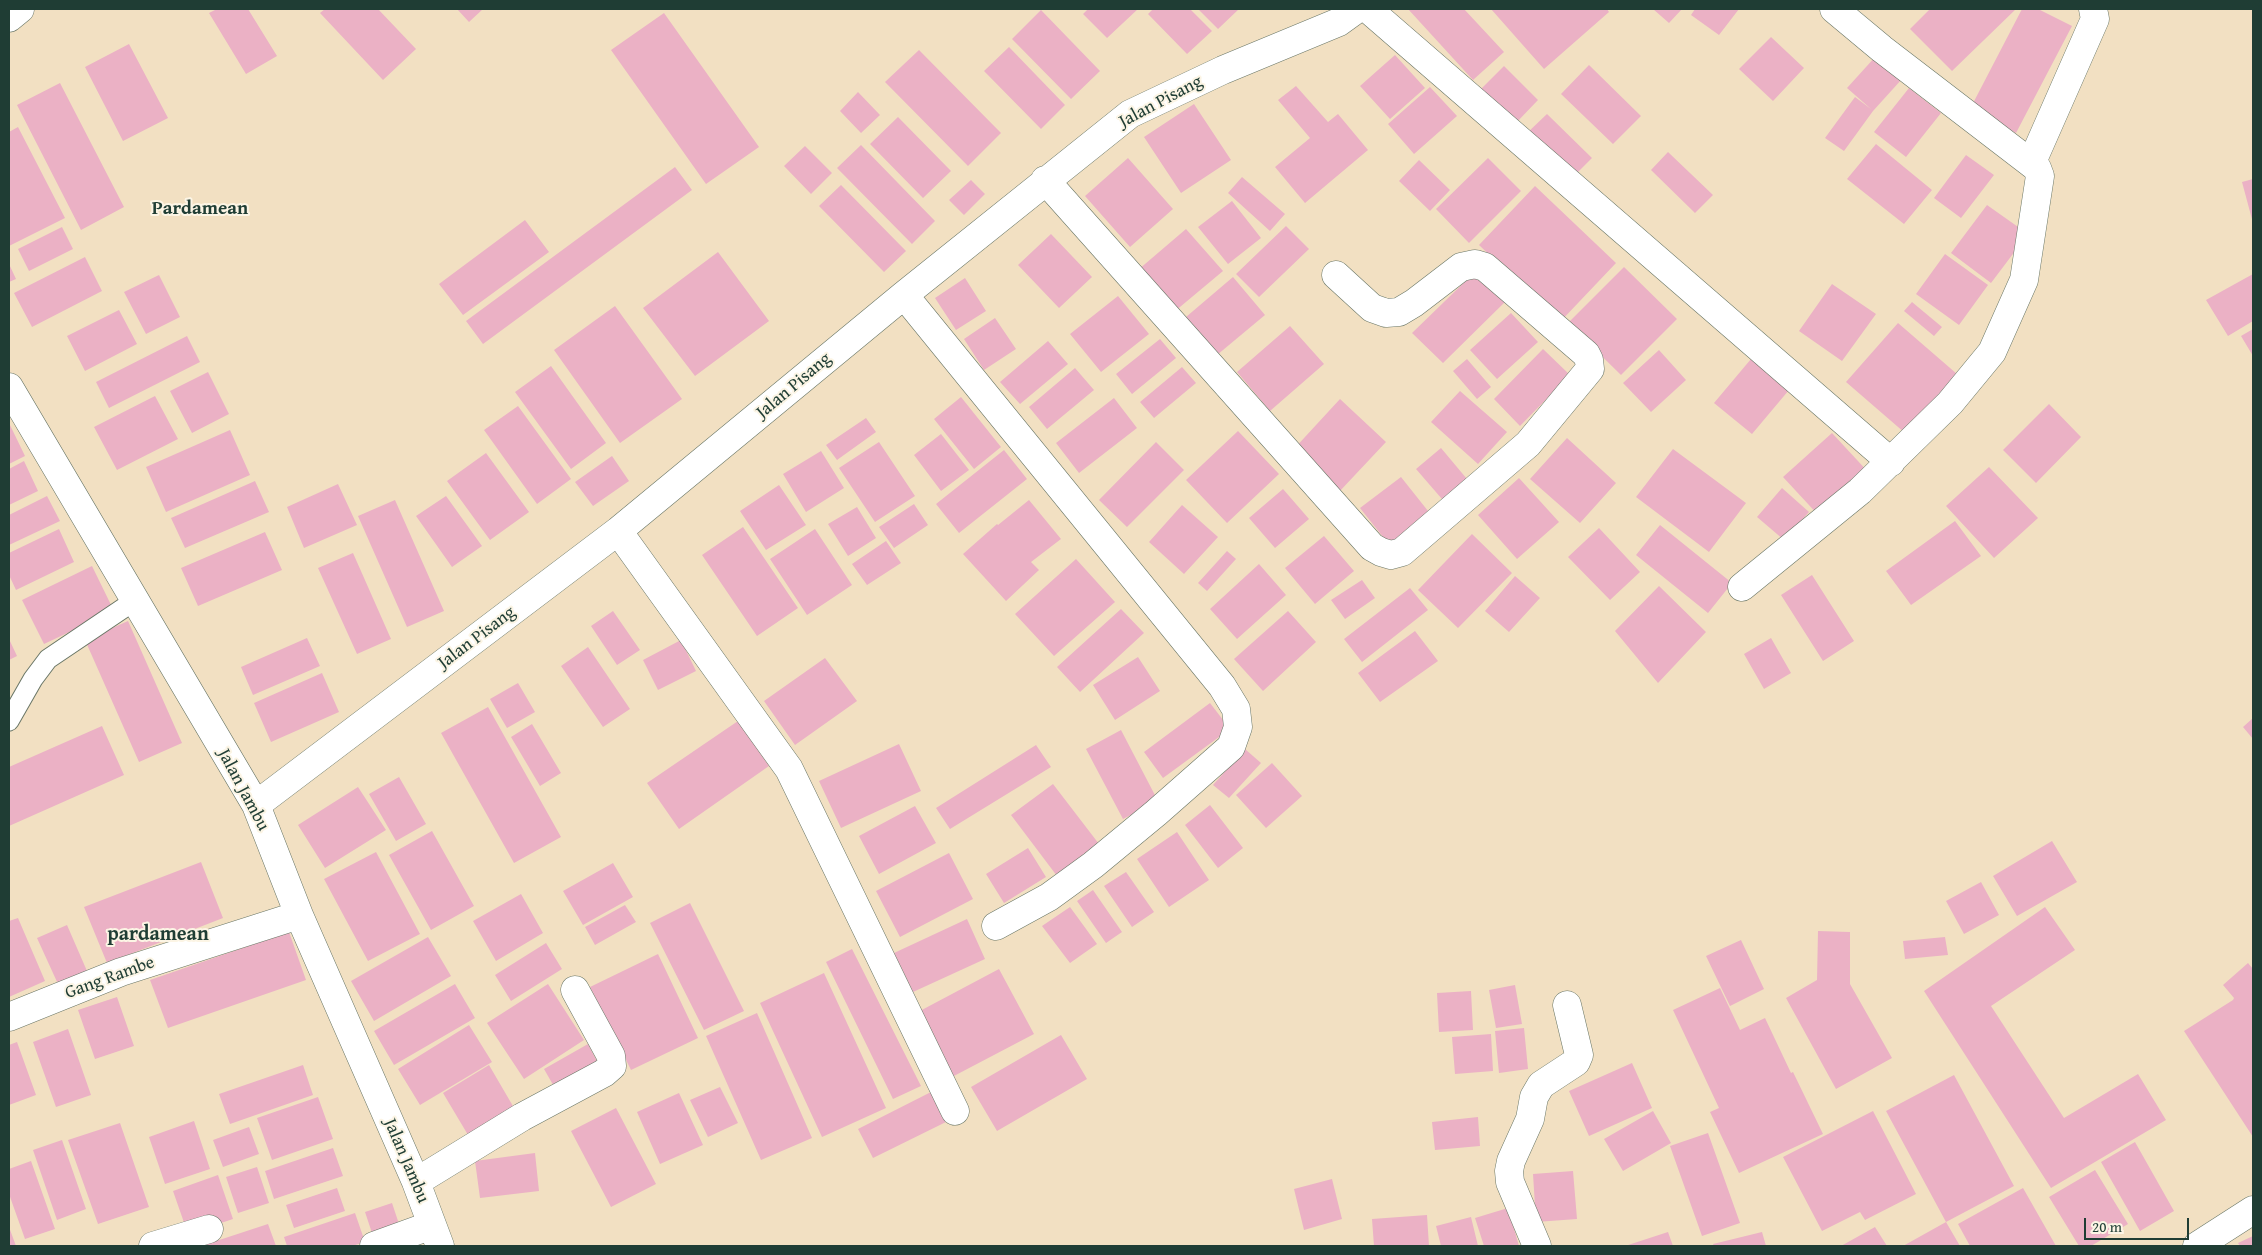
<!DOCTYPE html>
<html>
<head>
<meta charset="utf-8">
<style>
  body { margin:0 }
  #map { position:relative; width:2262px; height:1255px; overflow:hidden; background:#f2e0c2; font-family:"Gentium Book Plus",serif }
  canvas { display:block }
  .frame { position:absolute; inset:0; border:10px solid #1f3d34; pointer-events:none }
  .scale { position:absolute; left:2084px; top:1218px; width:105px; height:22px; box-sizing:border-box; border:2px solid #1f3d34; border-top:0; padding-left:6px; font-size:15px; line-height:18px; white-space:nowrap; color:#1f3d34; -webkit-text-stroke:4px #fcf5e5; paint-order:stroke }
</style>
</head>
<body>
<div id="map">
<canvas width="2262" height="1255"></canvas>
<div class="frame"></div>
<div class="scale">20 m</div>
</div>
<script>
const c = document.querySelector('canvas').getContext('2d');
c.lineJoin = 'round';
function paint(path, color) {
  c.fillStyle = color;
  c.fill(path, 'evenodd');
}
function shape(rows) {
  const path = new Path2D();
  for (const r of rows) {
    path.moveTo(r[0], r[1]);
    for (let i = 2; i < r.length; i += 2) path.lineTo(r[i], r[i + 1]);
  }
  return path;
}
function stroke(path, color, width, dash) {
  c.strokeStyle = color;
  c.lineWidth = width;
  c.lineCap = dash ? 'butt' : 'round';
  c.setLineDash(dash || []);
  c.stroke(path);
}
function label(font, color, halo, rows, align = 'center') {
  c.font = font + ' "Gentium Book Plus",serif';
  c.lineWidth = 4;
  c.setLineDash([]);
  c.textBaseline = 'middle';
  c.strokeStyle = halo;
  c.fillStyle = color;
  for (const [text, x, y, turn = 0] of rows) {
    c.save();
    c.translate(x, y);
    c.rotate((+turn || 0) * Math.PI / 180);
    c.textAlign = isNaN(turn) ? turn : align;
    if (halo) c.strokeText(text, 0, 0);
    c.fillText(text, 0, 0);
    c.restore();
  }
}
const building = shape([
  [217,9,248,9,277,56,246,74,209,13],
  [325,9,378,9,416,49,383,80,320,13],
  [457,9,483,9,469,22],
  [1088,9,1138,9,1107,38,1083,14],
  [1153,9,1190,9,1212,31,1187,54,1148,14],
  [1198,9,1239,9,1218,29],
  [1408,9,1464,9,1504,52,1473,80],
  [1491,9,1607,9,1609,12,1544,69],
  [1653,9,1682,9,1669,23],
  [1695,9,1739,9,1719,35,1691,15],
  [1930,9,2016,9,1952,71,1910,29],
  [2022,9,2038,9,2072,26,2016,133,1970,109],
  [1041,10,1100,71,1071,99,1012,39],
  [664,13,759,147,706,184,611,50],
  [1771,37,1804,68,1773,101,1739,69],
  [129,44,168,118,123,141,85,67],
  [1009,47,1065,105,1041,129,984,71],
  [919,50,1001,133,968,166,885,82],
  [1395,55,1425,88,1390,119,1360,86],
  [1876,56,1902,79,1873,111,1844,151,1825,138,1855,97,1871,109,1847,88],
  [1589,65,1641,116,1613,144,1561,94],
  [1504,66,1538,100,1515,124,1480,90],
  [60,83,124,207,81,230,17,105],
  [1296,86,1328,122,1338,114,1368,150,1305,203,1275,167,1310,138,1278,100],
  [1430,87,1457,116,1414,154,1388,124],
  [1909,88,1941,113,1906,157,1874,132],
  [858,92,880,115,861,133,840,111],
  [1194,104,1231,160,1181,193,1144,137],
  [1547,114,1592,158,1571,179,1526,134],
  [898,117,951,171,923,198,870,144],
  [18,127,65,218,9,246,9,132],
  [1876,144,1932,190,1904,224,1847,179],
  [861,145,935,221,912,244,837,168],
  [805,146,832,173,811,194,784,166],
  [1668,152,1713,195,1695,213,1651,170],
  [1966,155,1994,175,1961,218,1934,198],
  [1128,158,1173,209,1130,247,1085,196],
  [1488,158,1521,191,1469,243,1436,209],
  [1419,160,1450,190,1430,211,1399,181],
  [675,167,692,190,483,344,466,321],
  [1242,177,1285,214,1270,231,1228,193],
  [2253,179,2253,223,2242,182],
  [971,180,985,194,964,215,949,200],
  [841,185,906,251,884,272,819,206],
  [1535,186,1616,263,1560,322,1479,245],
  [1232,201,1261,238,1228,264,1198,227],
  [1987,205,2028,234,1991,283,1951,253],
  [525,220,549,252,463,315,439,284],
  [1286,226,1309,249,1259,297,1236,274],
  [62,227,73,249,29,271,18,249],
  [1186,229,1223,271,1174,312,1138,270],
  [1051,234,1092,277,1059,308,1018,265],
  [718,252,769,321,695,376,643,308],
  [1945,254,1988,285,1959,325,1916,294],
  [85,257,102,291,32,327,14,293],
  [9,264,16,279,9,282],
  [1624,267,1677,319,1621,375,1568,323],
  [1477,270,1507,300,1443,363,1412,333],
  [2253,274,2253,321,2228,336,2206,300],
  [159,275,180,317,146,334,124,292],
  [1233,277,1265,315,1217,355,1186,317],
  [965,278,986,311,956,330,935,298],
  [1832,284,1876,314,1842,361,1799,331],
  [1118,296,1149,334,1101,372,1070,334],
  [1912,302,1942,327,1934,336,1904,311],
  [615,306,682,399,620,443,554,350],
  [119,310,137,344,85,371,67,336],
  [1511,313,1538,342,1497,379,1470,350],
  [995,318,1016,349,984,370,964,339],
  [1898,323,1957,374,1905,433,1846,382],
  [1290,326,1324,364,1270,411,1237,372],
  [2253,329,2253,356,2241,336],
  [187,336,200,362,109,408,96,382],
  [1160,339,1176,358,1132,394,1116,374],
  [1048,341,1068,364,1020,404,1000,382],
  [1543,349,1570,375,1520,426,1494,399],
  [1659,350,1686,380,1651,412,1623,383],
  [1467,359,1491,387,1477,399,1453,371],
  [1751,359,1789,390,1752,434,1714,403],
  [551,366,606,443,571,469,515,392],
  [1182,367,1196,383,1154,418,1140,402],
  [1075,368,1094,390,1047,429,1029,407],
  [208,372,229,414,192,433,170,391],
  [1460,391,1507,432,1478,464,1431,422],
  [155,396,178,439,117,470,94,427],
  [961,397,1001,447,974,469,934,419],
  [1114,398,1137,428,1079,473,1056,443],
  [1340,399,1386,442,1339,492,1293,450],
  [2049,404,2081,437,2036,483,2003,450],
  [518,406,571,479,537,504,484,430],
  [866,418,876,432,837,460,826,445],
  [9,423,25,456,9,464],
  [230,430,250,475,166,512,146,467],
  [1238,431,1279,474,1227,523,1186,480],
  [1832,433,1870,474,1821,518,1783,477],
  [941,434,969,470,941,491,914,455],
  [1567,438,1616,483,1580,523,1530,479],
  [879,442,915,496,875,522,839,468],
  [1156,442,1184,470,1127,527,1099,500],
  [1441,448,1472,485,1448,506,1416,469],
  [1673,449,1746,503,1709,552,1636,497],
  [1004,450,1027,479,959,533,936,504],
  [821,451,844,488,806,512,783,474],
  [486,453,529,512,490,540,447,481],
  [612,456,629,481,593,506,575,482],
  [24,461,38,491,9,505,9,469],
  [1989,467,2038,518,1994,558,1946,506],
  [1401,477,1432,516,1391,547,1360,508],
  [1519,478,1559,522,1517,559,1478,515],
  [255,481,269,512,185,548,171,518],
  [338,484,357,525,304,548,287,507],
  [779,485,806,525,766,550,740,511],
  [1782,488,1809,512,1784,540,1757,517],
  [1283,489,1309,519,1275,548,1249,518],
  [47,496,60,521,9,545,9,515],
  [446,496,482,546,452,567,416,516],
  [395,500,444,611,407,627,358,516],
  [1029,500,1061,539,1031,562,1039,570,1006,601,963,554,997,524,998,525],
  [914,504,928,525,894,548,879,527],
  [1182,505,1218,537,1184,574,1149,542],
  [857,507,876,538,848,556,828,524],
  [1955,521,1981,556,1911,605,1886,571],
  [1660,525,1732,583,1708,613,1636,555],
  [743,527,798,608,757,636,702,555],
  [1599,528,1640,572,1610,600,1568,557],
  [59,529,74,562,16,590,9,575,9,553],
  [815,529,852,585,807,615,770,559],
  [265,532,282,570,198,606,181,568],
  [1472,534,1512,573,1458,628,1418,590],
  [1324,536,1354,571,1315,604,1285,568],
  [886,541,901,563,867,585,852,564],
  [1227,551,1236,559,1207,591,1198,583],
  [353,553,391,639,357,654,318,568],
  [1076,559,1115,602,1054,656,1015,614],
  [1259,564,1286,595,1237,639,1210,609],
  [92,566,114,611,44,644,22,600],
  [1812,575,1854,641,1823,661,1781,595],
  [1515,576,1540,598,1509,632,1485,611],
  [1362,580,1375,598,1345,619,1331,600],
  [1659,586,1706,632,1658,683,1615,631],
  [1410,588,1428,610,1362,662,1344,639],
  [1121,609,1144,633,1080,692,1057,667],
  [613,611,640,650,617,665,591,626],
  [1288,611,1316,642,1263,691,1234,659],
  [128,621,182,743,139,762,85,640],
  [1415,631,1438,661,1380,702,1358,673],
  [307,638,320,666,253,695,241,667],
  [1771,638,1791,673,1764,689,1744,654],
  [9,639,17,656,9,660],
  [681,640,696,671,658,690,643,660],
  [588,647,630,709,603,727,561,666],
  [1138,657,1160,691,1115,720,1093,685],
  [825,658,857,701,795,745,764,701],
  [322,673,339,712,271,742,254,703],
  [518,683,535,712,507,728,490,699],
  [1210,703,1230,729,1163,778,1144,752],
  [488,707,561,837,514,863,441,733],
  [2253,718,2253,739,2243,727],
  [738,721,769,766,679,829,647,783],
  [532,724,561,773,540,786,511,737],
  [102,726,124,775,9,826,9,767],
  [1121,730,1158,801,1123,819,1086,749],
  [899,744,921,791,841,828,819,781],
  [1036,745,1051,767,950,829,936,808],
  [1245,749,1261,763,1229,798,1213,785],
  [1272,763,1302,796,1266,828,1236,795],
  [399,777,426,824,396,841,369,794],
  [1053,784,1099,844,1057,876,1011,815],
  [358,787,386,830,325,868,298,825],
  [1210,805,1243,848,1218,868,1185,825],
  [915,806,936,843,879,874,859,836],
  [432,831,474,906,431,930,389,855],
  [1177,832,1209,880,1169,907,1137,859],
  [2052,841,2077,882,2017,916,1993,876],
  [1028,848,1046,877,1004,903,986,874],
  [376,852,420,934,368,961,324,879],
  [949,853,973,899,900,937,876,891],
  [201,862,223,918,107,963,84,907],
  [613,863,633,897,583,925,563,891],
  [1126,872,1154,912,1132,927,1104,886],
  [1981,882,1999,915,1964,934,1946,901],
  [1093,890,1122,932,1106,943,1077,901],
  [521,894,543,933,496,961,473,921],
  [690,903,744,1011,704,1030,650,923],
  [625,905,636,922,595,945,585,927],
  [1070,907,1097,944,1070,963,1042,926],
  [2045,907,2075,950,1991,1006,2064,1118,2138,1074,2166,1120,2051,1188,1924,991],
  [18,918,45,981,9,997,9,921],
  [967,919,985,959,913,992,894,953],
  [67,925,87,971,58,984,37,938],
  [1818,931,1850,932,1850,984,1892,1058,1836,1089,1786,998,1817,980],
  [289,932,306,980,168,1028,150,980],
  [428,937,451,976,374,1021,351,981],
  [1945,937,1948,955,1905,959,1903,941],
  [1741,940,1764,989,1730,1006,1706,956],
  [546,943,562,969,511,1001,495,975],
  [852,949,921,1086,893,1099,826,962],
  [658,954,698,1038,631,1070,590,987],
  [2248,963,2253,969,2253,1137,2184,1031,2233,1000,2234,998,2223,985],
  [999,969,1034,1034,952,1077,918,1012],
  [824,973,886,1108,822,1137,760,1003],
  [455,984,475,1018,394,1065,374,1031],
  [548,984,584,1040,524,1079,487,1023],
  [1515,985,1522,1024,1496,1028,1489,990],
  [1720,988,1740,1030,1765,1018,1791,1073,1755,1091,1793,1072,1823,1134,1739,1173,1710,1112,1719,1108,1673,1010],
  [1471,991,1473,1030,1439,1032,1437,993],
  [117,997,134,1046,95,1059,78,1010],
  [757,1013,812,1138,761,1160,706,1036],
  [469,1025,492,1062,420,1105,398,1069],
  [1524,1028,1528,1069,1499,1073,1495,1031],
  [68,1029,91,1095,56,1107,33,1042],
  [1491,1034,1493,1071,1455,1074,1452,1037],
  [1061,1035,1087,1079,997,1131,971,1087],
  [17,1042,36,1095,9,1105,9,1045],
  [588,1044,599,1065,556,1090,544,1069],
  [1632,1063,1652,1108,1589,1136,1569,1091],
  [303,1065,313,1095,230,1124,219,1094],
  [489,1065,517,1113,471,1140,443,1093],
  [1954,1075,2014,1186,1946,1222,1886,1111],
  [720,1087,738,1123,708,1137,690,1100],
  [931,1092,946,1122,873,1158,858,1129],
  [679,1093,703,1145,660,1164,637,1112],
  [318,1097,333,1139,272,1160,257,1118],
  [616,1108,656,1184,611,1207,571,1131],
  [1653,1111,1671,1143,1623,1171,1604,1139],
  [1873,1111,1916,1194,1865,1220,1860,1212,1822,1231,1783,1157],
  [1478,1117,1480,1146,1435,1150,1432,1122],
  [194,1121,210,1169,165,1184,149,1137],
  [120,1123,149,1207,98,1224,68,1140],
  [249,1127,259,1154,223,1167,213,1140],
  [1708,1133,1740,1223,1702,1236,1670,1146],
  [62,1140,86,1209,57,1220,33,1150],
  [2135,1142,2174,1211,2140,1231,2101,1162],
  [333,1148,343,1176,274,1199,265,1171],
  [535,1153,539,1191,480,1198,475,1161],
  [31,1161,55,1229,25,1239,9,1194,9,1169],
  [257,1167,269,1203,238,1213,226,1177],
  [2095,1170,2128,1224,2091,1246,2079,1246,2049,1197],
  [1573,1171,1577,1219,1536,1222,1533,1174],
  [218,1175,233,1219,188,1234,173,1191],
  [1332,1179,1342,1219,1304,1230,1294,1189],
  [337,1188,345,1211,294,1228,286,1205],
  [2023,1188,2056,1246,1970,1246,1958,1224],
  [392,1203,401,1230,374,1239,365,1212],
  [1508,1208,1519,1246,1484,1246,1475,1218],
  [355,1213,365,1242,352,1246,287,1246,284,1237],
  [1427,1215,1429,1246,1374,1246,1372,1219],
  [1471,1217,1478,1246,1441,1246,1436,1226],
  [1946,1222,1960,1246,1903,1246],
  [268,1224,276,1246,201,1246],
  [9,1227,16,1246,9,1246],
  [1875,1227,1887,1246,1841,1246],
  [1668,1232,1673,1246,1625,1246],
  [1762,1232,1766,1246,1714,1246,1713,1244],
  [2253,1236,2253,1246,2240,1246,2238,1243]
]);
const lane = shape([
  [9,721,33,679,48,659,134,601]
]);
const street = shape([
  [1368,9,1891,462],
  [2032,162,2095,19,2093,9],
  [1045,180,1372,547,1381,552,1391,555,1402,552,1528,444,1590,369,1589,360,1586,354,1485,267,1475,264,1461,267,1414,303,1399,312,1386,313,1372,308,1336,275],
  [904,295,1222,686,1236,709,1238,727,1231,747,1156,813,1093,865,1049,897,996,926],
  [9,387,256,805,299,915,416,1182,440,1246],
  [618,531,789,769,955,1111],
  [1742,587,1860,491,1950,403,1992,352,2024,280,2040,176,2037,168,1882,49,1834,9],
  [256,805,618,531,904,295,1130,114,1223,70,1339,22,1357,9],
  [9,1017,121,972,299,915],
  [416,1182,522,1117,604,1073,612,1066,611,1056,575,990],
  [153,1246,209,1229],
  [374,1246,432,1225],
  [1537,1246,1510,1182,1509,1171,1511,1161,1530,1119,1534,1097,1541,1085,1576,1062,1579,1055,1567,1005]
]);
const secondary = shape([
  [9,18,20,9],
  [2197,1246,2253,1210]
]);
const streetNames = [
  ["Jalan Pisang",1161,102,-28],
  ["Jalan Pisang",794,386,-40],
  ["Jalan Pisang",477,638,-37],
  ["Jalan Jambu",243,790,62],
  ["Gang Rambe",110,978,-20],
  ["Jalan Jambu",406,1161,67]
];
const neighbourhoodNames = [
  ["Pardamean",200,209]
];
const quarterNames = [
  ["pardamean",158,935]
];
paint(building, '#ebb1c5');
stroke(lane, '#697666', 21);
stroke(street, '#697666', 29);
stroke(secondary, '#697666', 29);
stroke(lane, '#fff', 19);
stroke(street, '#fff', 28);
stroke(secondary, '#fff', 28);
label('18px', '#1f3d34', '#fcf5e5', streetNames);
label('bold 19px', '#1f3d34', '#fcf5e5', neighbourhoodNames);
label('bold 20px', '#1f3d34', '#fcf5e5', quarterNames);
</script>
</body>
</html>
